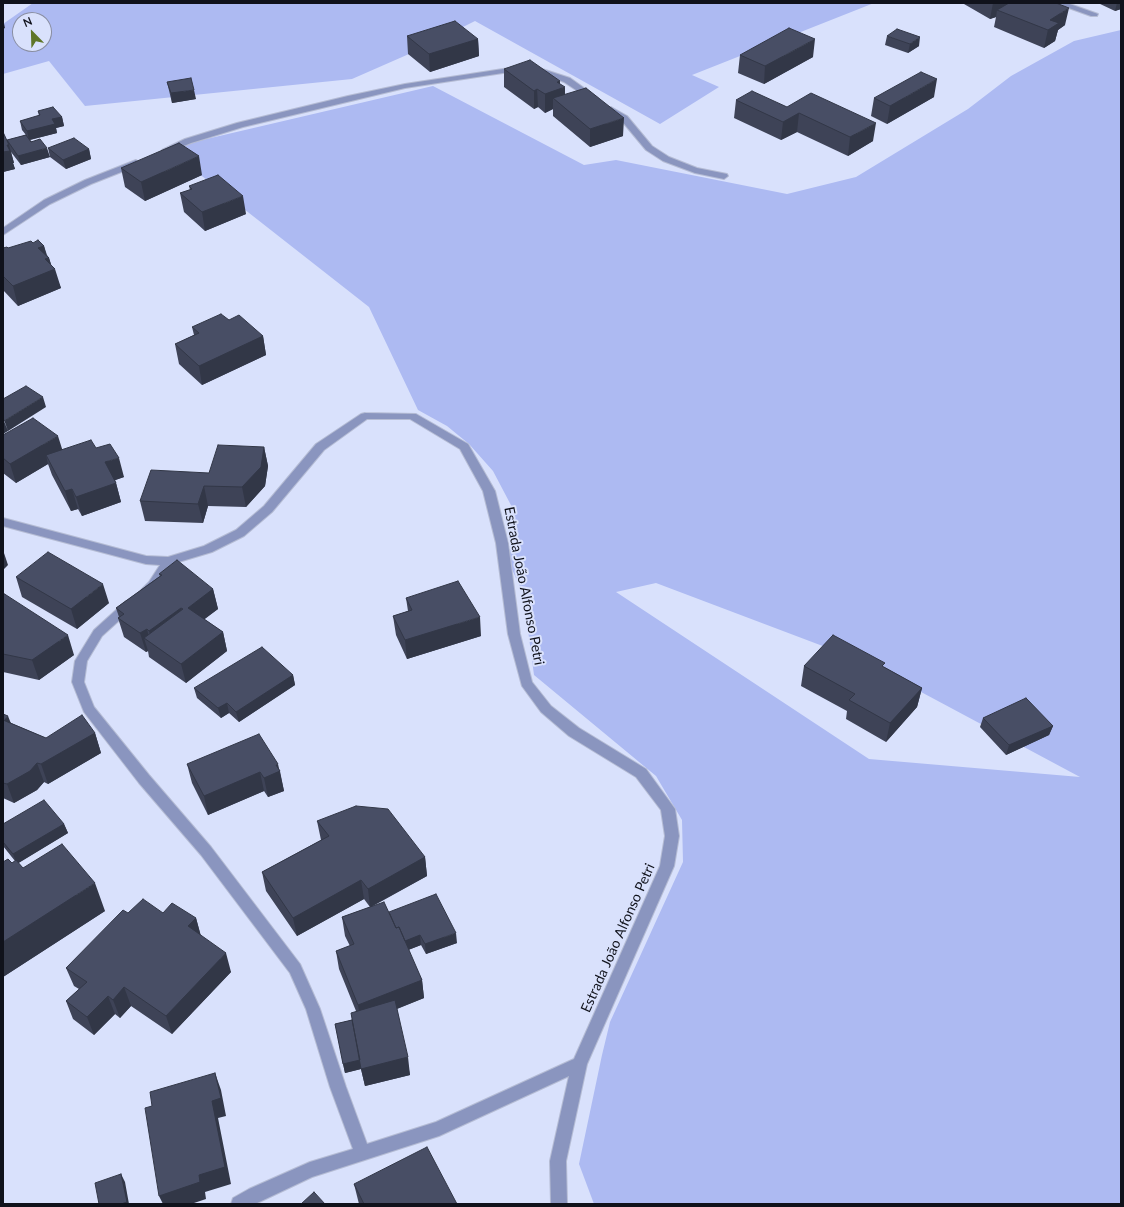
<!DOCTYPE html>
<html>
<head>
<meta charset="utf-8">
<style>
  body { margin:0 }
  #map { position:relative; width:1124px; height:1207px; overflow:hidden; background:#d9e1fc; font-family:Lato,sans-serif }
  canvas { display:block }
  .frame { position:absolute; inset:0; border:4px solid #10121b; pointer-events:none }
  .north { position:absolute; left:12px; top:12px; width:40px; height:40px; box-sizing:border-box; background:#d9e1fc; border:1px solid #898ea2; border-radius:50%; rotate:337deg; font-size:11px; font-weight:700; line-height:16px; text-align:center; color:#10121b }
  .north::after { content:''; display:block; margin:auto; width:14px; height:18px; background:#5f7628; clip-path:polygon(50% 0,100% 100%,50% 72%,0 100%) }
</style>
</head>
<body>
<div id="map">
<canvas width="1124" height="1207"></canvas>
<div class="frame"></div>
<div class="north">N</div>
</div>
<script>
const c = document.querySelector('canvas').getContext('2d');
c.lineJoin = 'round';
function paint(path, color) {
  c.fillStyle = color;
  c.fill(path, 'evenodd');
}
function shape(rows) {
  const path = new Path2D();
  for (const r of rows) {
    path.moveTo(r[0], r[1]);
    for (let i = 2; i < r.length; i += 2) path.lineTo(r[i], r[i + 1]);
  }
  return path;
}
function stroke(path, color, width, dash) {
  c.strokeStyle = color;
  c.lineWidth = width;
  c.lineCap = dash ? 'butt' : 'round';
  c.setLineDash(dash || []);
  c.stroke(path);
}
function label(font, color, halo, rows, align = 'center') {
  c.font = font + ' Lato,sans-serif';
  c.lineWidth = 4;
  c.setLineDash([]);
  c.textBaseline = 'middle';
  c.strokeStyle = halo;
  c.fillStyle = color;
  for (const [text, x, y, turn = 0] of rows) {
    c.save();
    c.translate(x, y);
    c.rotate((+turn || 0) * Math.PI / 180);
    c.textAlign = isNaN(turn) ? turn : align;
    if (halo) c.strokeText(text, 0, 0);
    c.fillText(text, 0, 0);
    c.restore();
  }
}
const green = shape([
  [33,3,456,4,874,3,692,75,719,87,660,124,475,21,409,54,352,79,85,106,49,61,3,74,3,24],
  [20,20,44,20,44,44,20,44],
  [1121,30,1121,1204,594,1204,579,1164,602,1055,610,1022,683,862,682,820,656,776,534,675,523,593,509,563,513,509,493,471,469,444,447,426,418,410,369,307,170,151,198,141,433,86,584,165,616,160,787,194,856,177,968,109,1011,76,1074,41],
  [656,583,865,662,1080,777,869,759,616,592]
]);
const minor = shape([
  [1055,3,1067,3,1098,14,1097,16,1091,16,1055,3],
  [516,67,536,67,570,78,598,98,594,101,591,100,564,82,535,71,516,71,405,88,243,127,191,143,169,152,166,153,162,150,185,139,237,123,348,96,405,84,516,67],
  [611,107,627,116,652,146,669,157,697,168,727,174,728,176,724,179,695,173,663,161,646,150,621,120,608,112,607,110,611,107],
  [136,160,140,163,139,165,91,184,50,204,3,235,3,228,44,200,85,180,136,160],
  [365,413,416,414,468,444,495,491,508,543,520,634,532,682,551,706,579,728,646,769,675,809,679,836,674,866,587,1064,566,1161,567,1204,551,1204,550,1161,569,1076,439,1136,312,1177,255,1204,231,1204,233,1198,249,1189,310,1162,353,1149,330,1087,306,1009,290,973,201,855,139,783,84,712,72,682,75,661,94,630,126,601,130,600,134,601,136,604,134,607,102,636,87,661,84,682,94,707,149,775,211,847,300,964,320,1009,346,1087,367,1144,436,1122,574,1059,660,866,665,836,661,810,636,777,569,736,541,712,522,686,508,634,496,543,483,491,460,449,410,419,367,419,324,450,272,512,244,536,212,552,172,564,157,588,147,594,143,593,141,590,149,582,160,565,146,564,3,526,3,518,146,556,168,557,204,546,236,530,264,506,316,444,361,414,365,413]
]);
const wall = shape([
  [964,3,1056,3,1065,25,1058,30,1055,41,1044,48,994,27,996,17,990,19,964,4],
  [1098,3,1121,3,1121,9,1115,11],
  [407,36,478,39,479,56,430,72,408,54],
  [887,36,919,46,908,53,885,45],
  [740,55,813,57,764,84,738,73],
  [504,69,560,84,565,95,623,136,590,147,553,116,553,109,545,113,538,107,534,109,504,87],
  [167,82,196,99,172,103],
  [934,97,887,124,871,116,874,98],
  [736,100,787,107,873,141,848,156,797,132,781,140,734,118],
  [38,111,62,117,64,126,56,128,57,133,30,140,50,157,21,165,11,152,14,163,13,163,15,169,3,172,7,140,26,135,22,130,20,121,39,116],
  [48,148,89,149,91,159,66,169,50,157],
  [121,168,202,175,145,201,125,187],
  [189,186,246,214,205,231,184,212,180,193,190,190],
  [33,243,44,246,47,255,49,258,51,265,61,288,18,306,3,290,3,248,8,248],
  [229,320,263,336,266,355,202,385,179,364,175,344,194,335,192,327],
  [3,435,62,450,96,448,124,477,115,480,116,483,121,502,82,516,78,509,71,511,52,475,48,464,16,483,3,473],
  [264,447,268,466,265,486,246,507,208,506,203,523,145,521,140,501,209,473],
  [159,574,213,589,218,609,204,619,223,632,227,651,186,683,149,657,148,651,146,652,124,637,118,618,119,617,116,608,160,576],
  [16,577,109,603,77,629,22,597],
  [3,593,74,655,39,680,3,672],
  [406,598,481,636,407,659,396,635,393,616,408,611],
  [804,666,884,667,922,688,917,707,886,742,846,719,847,711,801,686],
  [293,675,295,685,239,722,229,713,221,718,197,698,194,688],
  [3,714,11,723,46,738,95,733,101,753,48,784,44,782,37,790,14,803,3,798],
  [983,718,1053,726,1049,735,1006,755,980,727],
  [187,764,279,770,280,771,284,791,268,797,264,791,208,815,192,783],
  [317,821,425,857,427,876,373,906,457,943,426,954,421,945,408,950,422,980,424,998,397,1009,410,1075,365,1086,361,1069,345,1073,335,1024,352,1020,356,1011,339,969,336,951,350,946,345,936,342,917,370,907,364,899,297,936,266,891,262,872,321,840],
  [3,824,64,824,68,833,18,863,23,868,105,911,3,977,3,862,12,863,15,861,3,846],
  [128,913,163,913,196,918,201,936,231,972,172,1034,131,1006,120,1018,115,1014,94,1035,73,1019,66,1001,79,989,74,986,66,968],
  [354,1184,457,1204,359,1204]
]);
const shadedWall = shape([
  [993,3,1019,3,997,10,996,17,990,19],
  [1117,3,1121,3,1121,9,1115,11],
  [1069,8,1065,25,1058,30,1055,41,1044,48,1050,20],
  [3,19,5,28,3,29],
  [920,37,919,46,908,53,910,44],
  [478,39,479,56,430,72,429,54],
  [815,39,813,57,764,84,765,66],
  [937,79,934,97,887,124,890,106],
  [560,81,560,89,565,87,565,105,553,98,553,109,545,113,545,94,557,82],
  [537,89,538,107,534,109,534,91],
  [194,90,196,99,172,103,171,93],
  [799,113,797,132,781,140,783,122],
  [62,117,64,126,56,128,57,133,29,140,27,131,52,119],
  [624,118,623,136,590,147,590,129],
  [876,123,873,141,848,156,850,137],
  [7,145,9,145,14,163,13,163,15,169,3,172,3,152],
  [47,148,50,157,21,165,18,156],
  [89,149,91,159,66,169,63,160],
  [199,156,202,175,145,201,141,182],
  [243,196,246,214,205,231,202,212],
  [44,246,47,258,49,258,53,270,55,269,61,288,18,306,13,286,38,248],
  [263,336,266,355,202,385,199,366],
  [43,397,46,407,8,431,4,421],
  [3,417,8,431,3,434],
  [58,436,64,455,46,455,48,464,16,483,10,464],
  [264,447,268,466,265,486,246,507,242,487],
  [119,458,124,477,110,482,105,462],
  [116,483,121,502,82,516,76,497],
  [204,486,208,506,203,523,198,504],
  [72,489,78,509,71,511,65,491],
  [3,550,8,565,3,570],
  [103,584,109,603,77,629,71,609],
  [213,589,218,609,193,628,188,608],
  [181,608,186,627,153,644,149,631],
  [480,617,481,636,407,659,405,640],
  [147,629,150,642,144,638,148,651,146,652,140,633],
  [223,632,227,651,186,683,181,664],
  [68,635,74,655,39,680,32,660],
  [293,675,295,685,239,722,236,712],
  [922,688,917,707,886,742,890,723],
  [227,703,229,713,221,718,218,708],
  [8,716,12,726,3,722],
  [1053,726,1049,735,1006,755,1009,745],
  [95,733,101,753,48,784,41,764],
  [37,763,44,782,37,790,14,803,7,784],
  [278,764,284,791,268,797,264,778,276,765],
  [260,772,264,791,208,815,204,796],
  [64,824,68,833,17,864,13,854],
  [425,857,427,876,370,907,368,889],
  [361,880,364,899,297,936,293,918],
  [95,883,105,911,3,977,3,942],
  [196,918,201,937,188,926],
  [456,933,457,943,426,954,425,944],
  [420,935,421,945,403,952,402,942],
  [226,953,231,972,172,1034,166,1016],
  [422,980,424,998,361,1023,358,1005],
  [124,987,131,1006,120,1018,113,1000],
  [108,996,115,1014,94,1035,87,1017],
  [408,1057,410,1075,365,1086,361,1069],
  [360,1060,361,1069,345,1073,343,1064],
  [215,1073,221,1090,226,1116,218,1118,231,1184,205,1192,206,1199,191,1204,163,1204,159,1196,199,1175,212,1101],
  [121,1174,125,1182,129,1204,121,1204]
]);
const building = shape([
  [1009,3,1056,3,1069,8,1050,20,1059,23,1048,30,997,10,1009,3],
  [455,21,478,39,429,54,407,36,455,21],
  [789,28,815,39,765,66,740,55,789,28],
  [897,29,920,37,910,44,887,36,897,29],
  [530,60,560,81,557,82,565,87,545,94,537,89,534,91,504,69,530,60],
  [921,72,937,79,890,106,874,98,921,72],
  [191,78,194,90,171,93,167,82,191,78],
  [586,88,624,118,590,129,553,98,586,88],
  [752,91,787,107,811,93,876,123,850,137,799,113,783,122,736,100,752,91],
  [53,107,62,117,52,119,55,124,27,131,20,121,40,115,38,111,53,107],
  [3,132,9,145,7,145,10,151,3,152,3,132],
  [26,135,31,142,40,139,47,148,18,156,7,140,26,135],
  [74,138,89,149,63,160,48,148,74,138],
  [179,143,199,156,141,182,121,168,179,143],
  [218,175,243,196,202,212,180,193,192,189,189,186,218,175],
  [38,240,44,246,38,248,49,258,45,259,55,269,13,286,3,276,3,248,7,247,8,248,31,241,33,243,38,240],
  [221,314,229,320,239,315,263,336,199,366,175,344,199,333,192,327,221,314],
  [26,386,43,397,4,421,3,417,3,399,26,386],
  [33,418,58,436,10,464,3,458,3,435,33,418],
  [91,440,96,448,110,444,119,458,105,462,116,483,76,497,72,489,65,491,46,455,91,440],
  [218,445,264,447,261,467,242,487,204,486,198,504,140,501,151,470,209,473,218,445],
  [48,552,103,584,71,609,16,577,48,552],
  [177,560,213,589,188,608,223,632,181,664,144,638,183,609,181,608,149,631,147,629,140,633,118,618,124,614,116,608,162,575,159,574,177,560],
  [458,581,480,617,405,640,393,616,412,610,406,598,458,581],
  [3,593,68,635,32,660,3,654,3,593],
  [833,635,885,663,882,666,922,688,890,723,849,700,855,694,804,666,833,635],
  [262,647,293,675,236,712,227,703,218,708,194,688,262,647],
  [1026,698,1053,726,1009,745,983,718,1026,698],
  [3,714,8,716,4,721,3,720,3,714],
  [82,715,95,733,41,764,37,763,30,771,7,784,3,783,3,720,46,738,82,715],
  [259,734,278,764,276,765,280,771,264,778,260,772,204,796,187,764,259,734],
  [44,800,64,824,13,854,3,842,3,824,44,800],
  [356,806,388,809,425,857,368,889,361,880,293,918,262,872,329,836,317,821,356,806],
  [62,844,95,883,3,942,3,862,8,859,12,863,16,860,23,868,62,844],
  [436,894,456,933,425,944,420,935,405,941,399,927,396,928,389,912,436,894],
  [143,899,163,913,172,903,196,918,188,926,226,953,166,1016,124,987,113,1000,108,996,87,1017,66,1001,87,982,66,968,123,910,128,913,143,899],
  [384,902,396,928,399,927,422,980,358,1005,336,951,354,944,342,917,384,902],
  [395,1000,408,1057,361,1069,351,1013,395,1000],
  [352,1020,360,1060,343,1064,335,1024,352,1020],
  [215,1073,221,1098,212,1101,225,1167,199,1175,200,1182,159,1196,145,1108,152,1106,150,1092,215,1073],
  [427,1147,457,1204,364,1204,354,1184,427,1147],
  [121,1174,127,1202,121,1204,99,1204,95,1183,121,1174],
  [314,1192,325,1204,301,1204,314,1192]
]);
const streetNames = [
  ["Estrada João Alfonso Petri",524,586,79],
  ["Estrada João Alfonso Petri",618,938,-66]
];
paint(green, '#adbaf2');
stroke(minor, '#b5bcd4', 2);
paint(minor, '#8a95bf');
paint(wall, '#3e4357');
paint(shadedWall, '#323747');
paint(building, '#484e65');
stroke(building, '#323747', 1);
label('14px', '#10121b', '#d9e1fc', streetNames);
</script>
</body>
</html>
